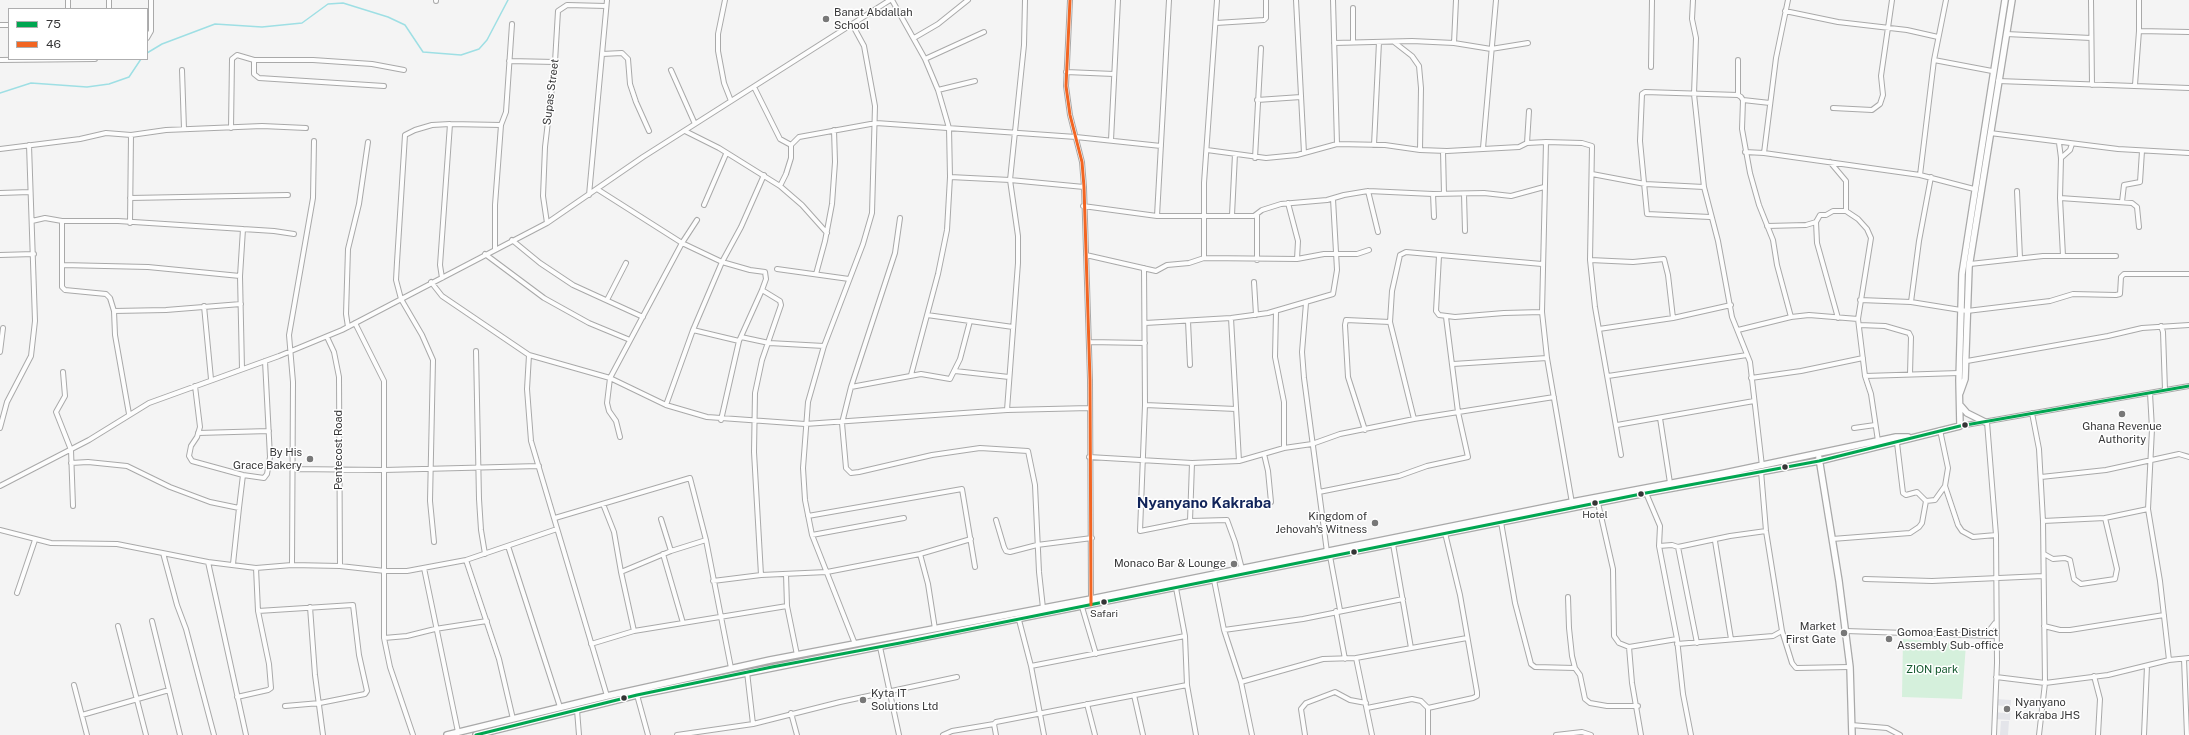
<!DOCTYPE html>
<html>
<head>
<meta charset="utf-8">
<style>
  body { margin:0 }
  #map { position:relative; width:2189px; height:735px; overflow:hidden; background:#f4f4f4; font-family:"Public Sans",sans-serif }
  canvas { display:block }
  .legend { position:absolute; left:8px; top:8px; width:140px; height:52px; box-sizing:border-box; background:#fff; border:1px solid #aeaeaf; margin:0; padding:5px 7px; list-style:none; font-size:12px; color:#353536 }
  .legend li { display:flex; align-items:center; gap:8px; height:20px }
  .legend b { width:20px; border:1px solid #aeaeaf }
</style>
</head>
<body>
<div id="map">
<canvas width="2189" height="735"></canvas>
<ul class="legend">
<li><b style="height:5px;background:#00a651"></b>75</li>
<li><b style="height:5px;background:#f26522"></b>46</li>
</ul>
</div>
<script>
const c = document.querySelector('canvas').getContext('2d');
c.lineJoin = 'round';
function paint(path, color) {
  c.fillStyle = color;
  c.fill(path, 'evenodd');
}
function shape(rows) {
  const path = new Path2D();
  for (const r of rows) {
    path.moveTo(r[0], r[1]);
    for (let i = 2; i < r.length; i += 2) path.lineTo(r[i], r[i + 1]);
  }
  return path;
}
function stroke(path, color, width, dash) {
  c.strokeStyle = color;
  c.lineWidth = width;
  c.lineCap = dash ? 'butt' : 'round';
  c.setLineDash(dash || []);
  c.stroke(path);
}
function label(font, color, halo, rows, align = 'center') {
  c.font = font + ' "Public Sans",sans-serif';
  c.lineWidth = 3;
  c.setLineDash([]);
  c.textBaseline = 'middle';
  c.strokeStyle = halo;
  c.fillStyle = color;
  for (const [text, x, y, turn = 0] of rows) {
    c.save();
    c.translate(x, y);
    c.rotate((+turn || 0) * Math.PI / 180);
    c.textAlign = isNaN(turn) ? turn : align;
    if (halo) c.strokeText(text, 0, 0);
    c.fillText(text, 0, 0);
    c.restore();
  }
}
const built = shape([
  [1995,699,2011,700,2010,720,1994,719,1994,712,2004,713,2004,706,1994,705],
  [2001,721,2009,721,2008,735,2000,735]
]);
const green = shape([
  [1903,639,1966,644,1962,699,1902,697]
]);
const stream = shape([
  [147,53,162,44,215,24,262,27,302,23,328,4,343,3,388,17,405,25,423,52,461,55,479,49,487,40,508,0],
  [0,93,31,83,87,87,109,84,129,77,141,59]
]);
const street = shape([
  [109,0,109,9],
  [436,0,436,1],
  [725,0,718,34,718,51,724,83,731,101],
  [892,0,925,59,938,90,949,128,950,177,947,230,938,274,911,375],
  [1070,0,1066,86,1070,115,1082,162,1084,187,1090,380,1091,601],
  [1296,0,1304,153],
  [1333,0,1337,144],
  [1693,0,1692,19,1696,38,1694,94,1704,187,1718,241,1732,317,1750,362,1762,466],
  [2091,0,2092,85],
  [1353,8,1353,42],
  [68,9,68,0],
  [1785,11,1838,22,1907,30,1938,37],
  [1216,23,1264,20,1266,18,1266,0],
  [852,24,864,46,875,106,872,213,863,244,824,346,808,402,803,468,805,500,812,535,855,644],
  [0,25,9,25],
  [2139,31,2189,32],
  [2006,34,2091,38],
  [147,38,151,31,151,0],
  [914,38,938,24,968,0],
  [1394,42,1412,56,1419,66,1421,88,1420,150],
  [1334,43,1412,41,1454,43,1491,49,1528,43],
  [1454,43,1456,0],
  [602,54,622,53,628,59,630,84,636,102,649,131],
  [925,59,984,32],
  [0,60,95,59],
  [1738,60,1738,95],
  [1934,60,1992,71],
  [509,61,555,62],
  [1651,67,1652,0],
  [182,70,184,129],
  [671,70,695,124],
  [1066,72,1114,74],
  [1998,81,2189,88],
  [2135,85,2139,31,2139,0],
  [384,86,259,78,254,74,254,60,313,60,372,64,404,70],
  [754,87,780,139,791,145],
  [938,90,975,81],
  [1257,100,1301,97],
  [1743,100,1770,103],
  [1833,108,1872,110,1880,104,1883,95,1881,76,1892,0],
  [231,128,232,59,237,55,254,60],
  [685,131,719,148,780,186,802,205,827,233],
  [1990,133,2118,149,2189,153],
  [1111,140,1118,0],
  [1546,142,1542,312,1547,358,1572,503],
  [1527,143,1529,111],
  [2059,143,2061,158,2060,198,2063,256],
  [1374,145,1379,42],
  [1483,148,1496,0],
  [0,149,80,139,106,133,131,135,166,130,262,126,306,128],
  [1207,150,1266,158,1297,155,1337,144,1385,145,1420,150,1447,151,1519,147,1527,143,1546,142,1582,143,1592,146,1590,260,1595,307,1621,455],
  [1443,151,1444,194],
  [1745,152,1764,153,1920,175,1974,189],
  [1764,153,1776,58,1788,0],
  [1255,158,1261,48],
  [2061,158,2070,150,2072,144],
  [1830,162,1846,181,1846,211,1858,219,1867,229,1871,238,1858,319,1865,376,1871,394,1878,441],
  [1592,174,1645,184,1704,187],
  [1920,175,1934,60,1946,0],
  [950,177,1010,180,1084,187],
  [780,186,786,174,791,158,791,145,799,137,876,123,1076,137,1161,146],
  [597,189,682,243,722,262,750,270,765,272,766,279,762,290,739,341,721,420],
  [1368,191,1378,232],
  [2017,191,2020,258],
  [0,193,30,192],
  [1433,194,1434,217],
  [1464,194,1465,231],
  [589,195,607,0],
  [130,198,288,195],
  [2060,198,2132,203,2137,207,2139,227],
  [2122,202,2124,185,2140,182,2142,151],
  [1288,203,1298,241,1297,259],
  [704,205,726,154],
  [1083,206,1157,216,1254,216,1262,210,1281,204,1327,200,1344,195,1368,191,1433,194,1484,193,1511,196,1544,187],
  [1257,214,1257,260],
  [1232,215,1235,154],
  [1157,216,1169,0],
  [1710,217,1647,214,1640,141,1642,94,1645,92,1738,95,1741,97,1743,100,1742,129,1750,173,1759,205,1773,240,1777,265,1791,317],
  [900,218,895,253,851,387,842,423,846,468,851,473,859,472,932,455,980,448,1028,451,1035,485,1039,572,1043,608],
  [32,221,45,218,62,221,118,221,274,231,294,234],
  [62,221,62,287,65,290,106,294,110,298,114,311],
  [1816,222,1820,215,1826,215,1833,211,1846,211],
  [130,223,131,135],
  [547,223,543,196,545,147,555,62,558,11,567,5,606,6],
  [1767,226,1806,225,1816,222,1817,243,1838,318],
  [512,240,540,263,573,285,643,317],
  [495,249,495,205,501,125,506,112,512,24],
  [485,254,544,298,589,323,630,340],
  [0,255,34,254],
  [1086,255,1156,271,1167,265,1189,263,1204,258,1297,259,1324,254,1357,254,1369,250],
  [1439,256,1436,311,1439,315,1455,317,1504,313,1542,312],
  [1204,258,1204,183,1217,0],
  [1590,260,1633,262,1664,259,1668,275,1673,318],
  [1970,264,2043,256,2116,256],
  [62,265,148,267,240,276],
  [1144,268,1145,405,1140,531,1190,521,1227,520,1235,542,1242,569],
  [777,269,849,279],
  [816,274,825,241,832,204,835,162,834,130],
  [442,278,440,265,450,124,501,125],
  [431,282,442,296,529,355,610,378,666,405,707,417,805,424,1007,410,1090,408],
  [1254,282,1256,315],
  [607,300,626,263],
  [1860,300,1911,302,1967,311,2050,301,2073,294,2116,295,2120,294,2121,277,2124,274,2189,274],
  [1911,302,1919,241,1931,177],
  [1306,303,1302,352,1304,378,1327,552],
  [204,306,211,379],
  [1276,312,1275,357,1284,402,1284,448],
  [927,315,1013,327],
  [1231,318,1239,461],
  [1188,321,1190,365],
  [355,323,384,381,384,638,390,667,413,735],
  [1145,323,1231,318,1268,313,1333,294,1337,270,1333,199],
  [1859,325,1885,326,1909,333,1911,337,1910,374],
  [2161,326,2163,332,2165,390],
  [348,327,346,314,348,249,359,204,368,142],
  [1599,329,1673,318,1731,305],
  [693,330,739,341],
  [1738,330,1791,317,1809,315,1858,319],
  [327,337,334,352,339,377,340,566],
  [741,337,769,343,824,346],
  [1089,342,1145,343],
  [476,351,479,499,481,530,485,554],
  [0,352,3,328],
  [529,355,527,389,531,441,607,696],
  [1967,361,2108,336,2142,328,2189,325],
  [1453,364,1547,358],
  [242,369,240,276,243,229],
  [955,371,1009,377],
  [63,372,65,396,56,412,71,450,73,506],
  [1608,376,1747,355],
  [1865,376,1959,373],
  [1751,378,1801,371,1863,358],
  [195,386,200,427,197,437,191,446,189,456,192,461,243,475,264,478,267,474,270,457,265,361],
  [851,387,921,374,950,379,960,359,970,321],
  [2150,393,2152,429,2148,509,2160,581,2169,660],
  [666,405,693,330,722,262,741,227,764,175],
  [1145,405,1236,409],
  [1007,410,1018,263,1018,236,1010,180,1024,45,1025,0],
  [2032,413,2039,449,2043,521,2045,683,2039,735],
  [129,414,115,335,114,311,166,310,241,304],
  [1660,418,1670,483],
  [1414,419,1390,322,1392,291,1400,255,1406,252,1542,264],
  [1987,422,1996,535,1997,663,1994,735],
  [1617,425,1754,401],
  [1960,426,2189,386],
  [0,428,7,402,31,356,35,321,29,145],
  [1854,428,1875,425],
  [1365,430,1348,377,1345,325,1346,320,1390,322],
  [198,433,269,431],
  [620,437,616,421,609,411,607,403,610,378,682,243,697,220],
  [1897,443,1903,493,1906,495,1917,492,1926,501,1935,500,1945,486,1948,468,1940,430],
  [1264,454,1268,471,1271,502],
  [1089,457,1192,463,1239,461,1284,448,1312,444,1340,434,1414,419,1554,397],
  [71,463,88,462,127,466,170,487,210,502,239,508,233,564],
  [293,469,384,470,539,466],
  [2041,477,2106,470,2179,454,2189,457],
  [0,486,89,440,149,403,279,356,342,330,547,223,643,157,890,0],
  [1945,486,1958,525,1962,531,1973,537,1996,535],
  [1319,492,1399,476,1427,466,1468,457,1458,412,1446,317],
  [1646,493,1660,526,1659,546,1677,639,1683,694,1691,735],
  [1598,503,1613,569,1614,636,1619,643,1629,647,1632,683,1641,735],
  [603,504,614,532,621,572,634,631],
  [239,508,243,475],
  [808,516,962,489,975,567],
  [555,518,690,478,706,540,731,668],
  [661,519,671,551],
  [996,520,1004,547,1006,551,1010,552,1037,545,1092,538],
  [1190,521,1192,463],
  [2043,521,2105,518,2148,509],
  [1501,522,1515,603,1531,664,1535,667,1575,668],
  [0,530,51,543,117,544,208,562],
  [812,535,904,518],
  [1832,539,1910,533,1919,527,1922,523,1926,501],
  [1715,541,1731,639],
  [434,542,430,501,433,360,422,335,401,299,396,280,397,262,405,135,415,130,432,125,450,124],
  [1393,544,1411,648],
  [508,546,560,707],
  [1659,546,1672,545,1678,547,1730,536,1766,531],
  [1678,547,1697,643],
  [163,553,177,605,186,629,214,735],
  [663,554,683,623],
  [920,554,928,584,935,629],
  [2044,554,2053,559,2065,558,2070,560,2074,579,2081,584,2115,579,2117,569,2105,518],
  [1330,556,1340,610],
  [466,560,499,659,513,719],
  [292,565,293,382,289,335,313,198,314,141],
  [424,568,458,732],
  [621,572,671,551,706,540],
  [786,574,787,606,797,655],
  [761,575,754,452,755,393,762,360,781,305,780,301,762,290],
  [1865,579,1932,581,2043,576],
  [1214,580,1224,630,1241,682,1252,735],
  [713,581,761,575,827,572,920,554,971,539],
  [1176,588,1185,636,1187,685,1196,735],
  [17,593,35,540],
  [1568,597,1569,628,1572,656,1575,668,1580,675,1585,699,1590,703,1607,706,1638,706],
  [310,607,315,675,323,735],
  [1082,607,1096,654],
  [258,611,353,605,359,655,367,691,365,694,320,703,285,706],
  [1336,611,1345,659],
  [1019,620,1031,666,1044,735],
  [152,621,180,735],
  [118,626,146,735],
  [2044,626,2060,630,2070,630,2164,615],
  [1224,630,1303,619,1403,599],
  [1782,631,1792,663,1796,668,1850,667],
  [1846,631,1995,636],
  [1985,636,1995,623],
  [384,638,407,636,435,629,487,621],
  [591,644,634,631,787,606],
  [1677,644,1773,636,1782,631,1766,531,1761,471],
  [880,647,899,735],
  [1629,647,1677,639],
  [1356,658,1372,735],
  [2184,659,2187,735],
  [1031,666,1185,636],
  [747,672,753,724],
  [2094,676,2100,699,2098,735],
  [1996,677,2045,683,2108,675,2169,660,2189,658],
  [1241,682,1323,659,1356,658,1467,638],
  [74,685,87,735],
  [637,695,648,735],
  [1134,695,1143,735],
  [237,697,268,690,271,688,269,664,258,611,256,568],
  [1087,704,1095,735],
  [1367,708,1412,699,1421,701,1428,708],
  [577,710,579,735],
  [791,713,797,735],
  [82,715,169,690],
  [994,724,996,735],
  [1851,725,1887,728,1900,735],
  [246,735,208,562,256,568,292,565,340,566,385,571,407,571,466,560,557,529],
  [677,735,753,724,840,702,957,677],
  [943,735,952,731,994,724,996,722,1187,685],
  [1305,735,1301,709,1306,703,1335,692,1350,700,1366,703],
  [1428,735,1428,708,1473,698,1477,696,1477,692,1460,595,1445,533],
  [1556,735,1582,732,1591,735],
  [2144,735,2147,666]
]);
const secondary = shape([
  [1960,393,1965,379,1969,267,2012,0],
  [1961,406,1967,413,1985,422],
  [1819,458,1839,581,1850,667,1852,735],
  [447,735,607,696,770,660,1091,599,1572,502,1720,474,1896,437,1908,437],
  [476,735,637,695,1646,493,1819,461,1960,426,1959,380,1962,274,2005,0]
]);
const bus1 = shape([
  [476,735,637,695,772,667,900,643,1646,493,1819,461,1960,426,2189,386]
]);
const bus2 = shape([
  [1070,0,1066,86,1070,115,1082,162,1084,187,1090,380,1091,605]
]);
const markers = [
  [826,19,4,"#787878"],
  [2122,414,4,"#787878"],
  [1965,425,3.5,"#353536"],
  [310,459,4,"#787878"],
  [1785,467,3.5,"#353536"],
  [1641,494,3.5,"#353536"],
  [1595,503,3.5,"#353536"],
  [1375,523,4,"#787878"],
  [1354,552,3.5,"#353536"],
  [1234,564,4,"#787878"],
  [1104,602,3.5,"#353536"],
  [1844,633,4,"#787878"],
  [1889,639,4,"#787878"],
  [624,698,3.5,"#353536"],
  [863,700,4,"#787878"],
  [2007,709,4,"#787878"]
];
const busNames = [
  ["Hotel",1595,515],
  ["Safari",1104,614]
];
const poiNames = [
  ["Banat Abdallah",834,13],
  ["School",834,26],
  ["Ghana Revenue",2122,427,"center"],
  ["Authority",2122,440,"center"],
  ["By His",302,453,"right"],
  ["Grace Bakery",302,466,"right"],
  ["Kingdom of",1367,517,"right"],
  ["Jehovah's Witness",1367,530,"right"],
  ["Monaco Bar & Lounge",1226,564,"right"],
  ["Market",1836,627,"right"],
  ["First Gate",1836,640,"right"],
  ["Gomoa East District",1897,633],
  ["Assembly Sub-office",1897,646],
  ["Kyta IT",871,694],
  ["Solutions Ltd",871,707],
  ["Nyanyano",2015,703],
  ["Kakraba JHS",2015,716]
];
const streetNames = [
  ["Supas Street",551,92,-83],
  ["Pentecost Road",339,450,-90]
];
const parkNames = [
  ["ZION park",1932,670]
];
const districtNames = [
  ["Nyanyano Kakraba",1204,503]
];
paint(built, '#e4e5ea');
paint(green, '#d5f0dc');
stroke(stream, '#9edfe4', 1.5);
stroke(street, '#a9a9a9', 6);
stroke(secondary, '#a9a9a9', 8);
stroke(street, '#fdfdfd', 4);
stroke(secondary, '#fdfdfd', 5.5);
stroke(bus1, '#00a651', 3);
stroke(bus2, '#f26522', 3);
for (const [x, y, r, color] of markers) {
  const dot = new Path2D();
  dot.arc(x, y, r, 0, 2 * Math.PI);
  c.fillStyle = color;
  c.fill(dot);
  stroke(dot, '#fff', 1.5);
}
label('10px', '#353536', '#fff', busNames);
label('11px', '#353536', '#fff', poiNames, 'left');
label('11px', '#353536', '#fff', streetNames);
label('11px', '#13582e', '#fff', parkNames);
label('bold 15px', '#11245a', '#fff', districtNames);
</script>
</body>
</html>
